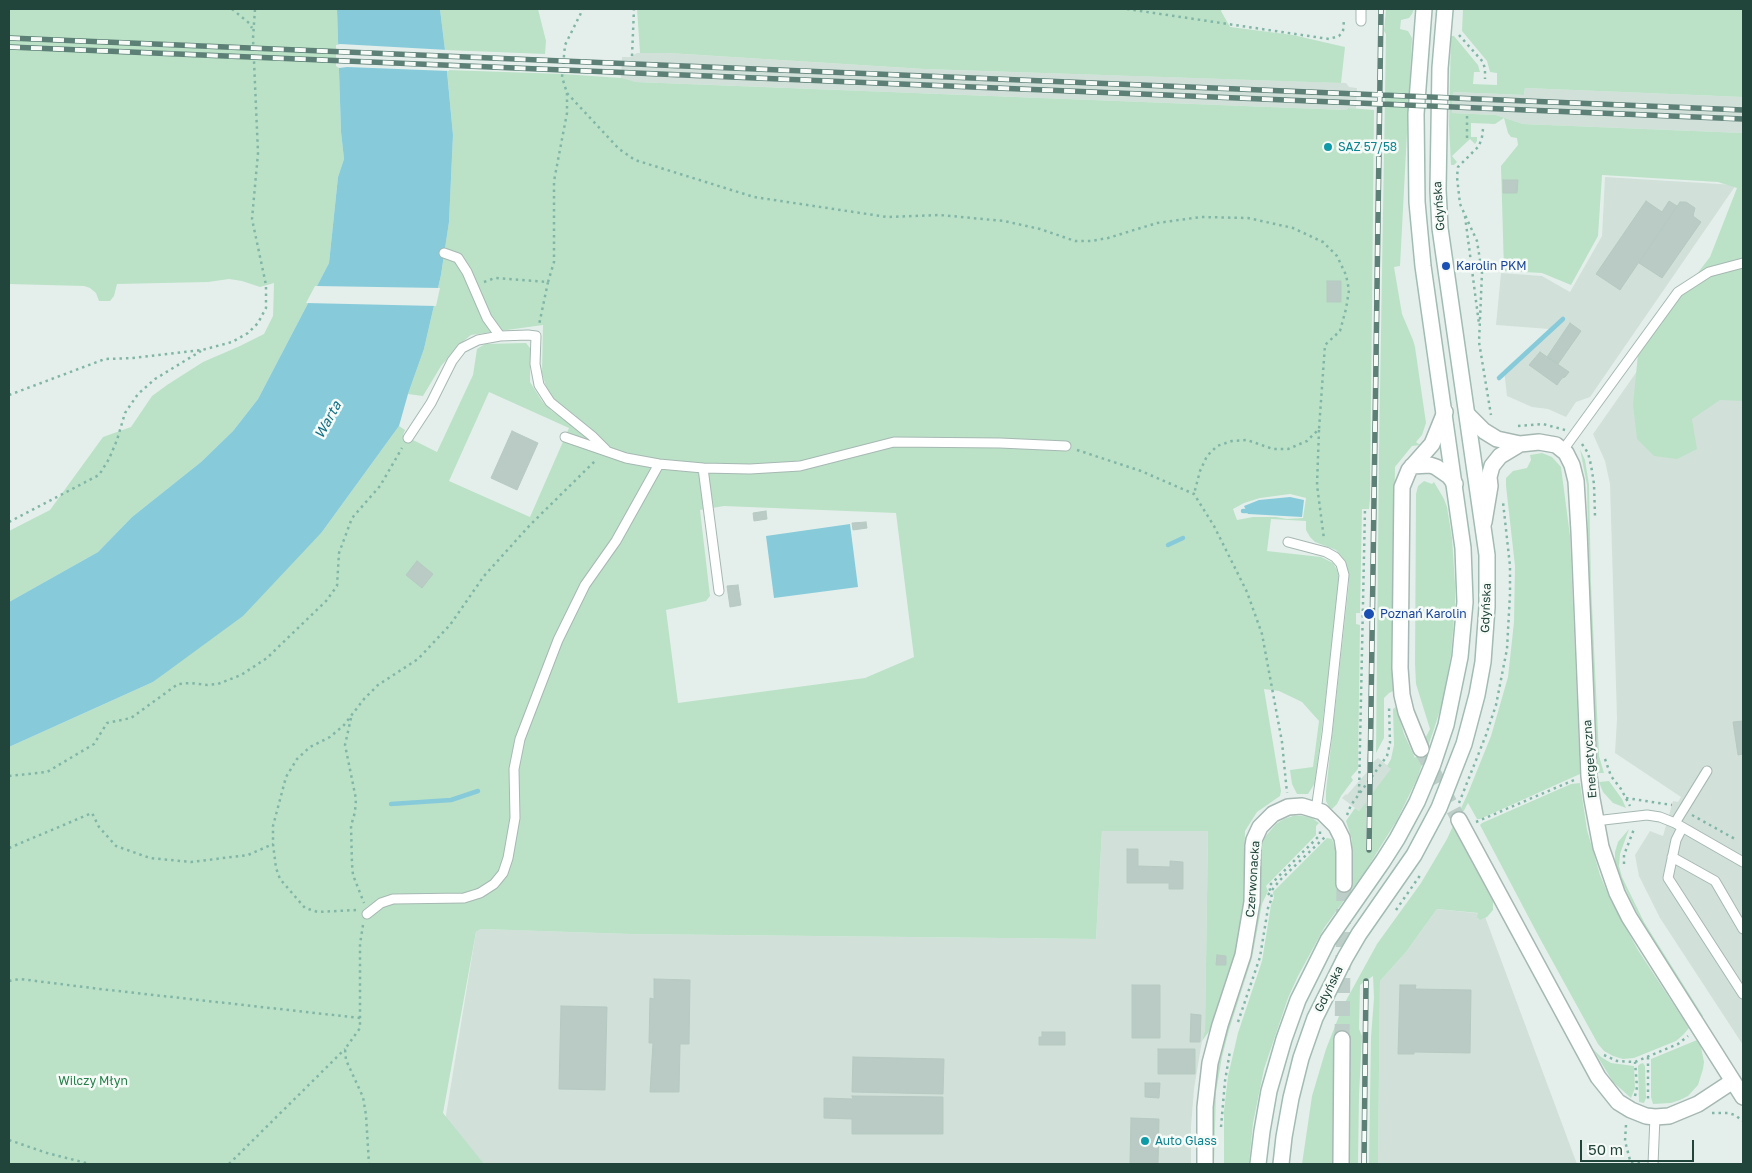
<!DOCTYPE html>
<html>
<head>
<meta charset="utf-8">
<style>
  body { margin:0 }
  #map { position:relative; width:1752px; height:1173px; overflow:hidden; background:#e4efeb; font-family:"Golos Text",sans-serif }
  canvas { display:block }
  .frame { position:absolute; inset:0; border:10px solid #21443b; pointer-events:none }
  .scale { position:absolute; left:1580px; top:1140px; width:114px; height:22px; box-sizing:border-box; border:2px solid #21443b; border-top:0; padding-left:6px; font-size:15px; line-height:18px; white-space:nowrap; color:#21443b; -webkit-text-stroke:4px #f6fbf8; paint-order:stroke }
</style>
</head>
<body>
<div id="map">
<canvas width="1752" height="1173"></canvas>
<div class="frame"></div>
<div class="scale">50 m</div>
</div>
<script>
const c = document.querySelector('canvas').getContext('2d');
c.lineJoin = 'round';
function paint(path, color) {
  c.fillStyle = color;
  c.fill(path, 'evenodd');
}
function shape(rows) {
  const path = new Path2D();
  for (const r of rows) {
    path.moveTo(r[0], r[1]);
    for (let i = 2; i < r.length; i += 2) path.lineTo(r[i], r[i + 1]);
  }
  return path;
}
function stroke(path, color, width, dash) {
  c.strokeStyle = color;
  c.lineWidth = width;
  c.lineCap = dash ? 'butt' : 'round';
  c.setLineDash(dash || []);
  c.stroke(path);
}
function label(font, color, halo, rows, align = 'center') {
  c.font = font + ' "Golos Text",sans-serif';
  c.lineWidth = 5;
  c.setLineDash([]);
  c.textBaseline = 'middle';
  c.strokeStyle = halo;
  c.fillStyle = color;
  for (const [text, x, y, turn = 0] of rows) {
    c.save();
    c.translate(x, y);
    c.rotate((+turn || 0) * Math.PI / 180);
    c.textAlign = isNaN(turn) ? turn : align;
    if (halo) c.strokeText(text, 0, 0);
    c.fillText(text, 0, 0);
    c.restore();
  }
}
const built = shape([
  [637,53,668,53,924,69,1346,83,1349,87,1357,88,1356,109,1348,108,1346,110,865,91,636,82,621,79,622,57,630,57],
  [1525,88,1743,97,1743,133,1523,124,1496,115,1452,113,1453,92,1524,95],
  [1605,177,1736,185,1590,397,1576,402,1566,417,1548,409,1532,407,1507,396,1504,370,1549,329,1496,325,1501,273,1542,276,1570,292,1602,236],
  [1743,227,1743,1045,1660,918,1639,876,1635,855,1650,831,1663,836,1673,801,1678,802,1681,797,1615,753,1617,719,1610,484,1605,461,1593,434,1696,287],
  [1367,754,1372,754,1372,763,1378,758,1392,769,1372,795,1372,808,1366,808,1366,803,1359,811,1342,798,1346,794,1347,795,1367,772],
  [1102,831,1208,831,1205,1030,1202,1041,1194,1089,1191,1127,1191,1164,438,1164,476,932,481,929,629,934,1096,939],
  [1437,909,1484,914,1577,1164,1378,1164,1380,981,1406,952]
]);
const green = shape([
  [9,9,337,9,341,132,344,159,338,177,329,263,258,399,233,431,201,462,132,517,98,552,9,602,9,531,50,510,103,437,131,427,152,396,167,385,203,362,240,346,264,334,273,316,274,283,260,287,242,281,229,279,208,282,117,284,114,296,110,301,99,301,96,293,90,288,84,286,9,284],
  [440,9,538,9,546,41,545,54,445,50],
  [637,9,1222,9,1221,11,1230,27,1293,35,1345,47,1341,83,924,69,668,53,640,53],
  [1386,9,1414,9,1412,14,1409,18,1401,20,1400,29,1408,31,1412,38,1400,266,1394,267,1402,314,1413,340,1415,347,1426,423,1422,435,1416,442,1420,445,1412,446,1395,467,1392,666,1393,691,1389,693,1384,698,1384,738,1376,753,1379,451,1386,34,1384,31],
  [1463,9,1743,9,1743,97,1525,88,1524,95,1453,92,1452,113,1496,115,1523,124,1743,133,1743,401,1720,400,1692,419,1697,449,1677,459,1654,456,1637,439,1633,405,1638,354,1654,330,1710,257,1737,188,1718,182,1602,175,1598,236,1571,285,1542,273,1504,271,1501,166,1518,145,1517,138,1511,137,1508,133,1504,118,1495,124,1471,123,1471,137,1477,137,1477,141,1475,144,1470,139,1452,156,1457,162,1454,165,1451,165,1449,125,1451,36,1454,36,1478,65,1480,72,1474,72,1473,84,1497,85,1497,73,1490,72,1487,61,1462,31],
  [447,70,563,74,621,78,636,82,1346,110,1348,108,1374,110,1370,499,1369,509,1362,509,1360,613,1356,613,1356,624,1360,625,1358,769,1351,777,1353,780,1341,796,1337,804,1332,809,1329,807,1326,801,1326,791,1349,582,1346,562,1336,550,1315,542,1310,537,1306,530,1306,521,1271,519,1267,551,1321,557,1333,563,1337,570,1340,581,1315,783,1308,794,1297,794,1292,784,1290,770,1313,767,1319,721,1302,702,1279,691,1264,689,1281,791,1280,796,1257,812,1245,831,1243,913,1235,958,1210,1030,1202,1041,1205,1030,1208,831,1102,831,1096,939,629,934,481,929,476,932,443,1113,484,1164,9,1164,9,747,153,682,173,666,322,532,399,426,405,430,403,435,437,452,473,375,477,349,485,344,526,343,530,348,530,382,542,401,552,411,571,424,576,416,552,398,546,387,542,373,543,325,471,335,460,344,441,366,423,396,408,394,424,349,441,275,449,222,453,135],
  [489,392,569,428,530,517,449,481],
  [1290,494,1306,498,1303,518,1287,519,1276,517,1253,517,1237,520,1233,509,1244,503,1260,498],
  [724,506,896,513,914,657,865,678,678,703,666,610,706,601,710,596,700,510],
  [1580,449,1585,460,1589,485,1591,584,1599,756,1604,773,1598,773,1589,584,1587,485],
  [1542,453,1552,457,1561,467,1570,536,1580,774,1480,819,1477,819,1468,803,1454,829,1493,901,1493,910,1487,917,1480,920,1477,917,1478,913,1437,909,1406,952,1380,981,1378,1164,1369,1164,1371,1037,1374,998,1373,976,1360,985,1359,1029,1362,1036,1359,1095,1358,1164,1348,1164,1349,1035,1334,1044,1334,1164,1302,1164,1312,1096,1326,1049,1343,1006,1377,944,1421,883,1447,839,1468,793,1491,736,1508,677,1514,622,1515,566,1506,486,1506,478,1513,471,1527,468,1531,460,1530,455],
  [1424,481,1432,484,1434,482,1444,499,1447,507,1452,538,1455,584,1455,606,1451,655,1442,704,1434,729,1417,779,1397,820,1366,870,1324,928,1298,976,1288,998,1264,1069,1253,1123,1249,1164,1224,1164,1224,1111,1228,1076,1238,1033,1262,961,1271,905,1274,898,1273,892,1327,838,1332,839,1335,848,1336,889,1352,879,1352,840,1346,821,1355,808,1359,811,1366,802,1366,852,1372,848,1371,795,1391,769,1387,766,1391,759,1394,745,1393,709,1396,707,1404,734,1415,758,1430,729,1416,684,1415,664,1416,494,1418,486],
  [1609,781,1622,799,1626,808,1613,803,1603,792,1599,782],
  [1580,783,1587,830,1600,875,1611,901,1638,950,1689,1028,1683,1035,1676,1041,1634,1058,1623,1059,1613,1056,1604,1051,1598,1044,1538,935,1480,825,1482,823,1571,784],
  [1293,816,1303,816,1312,818,1319,823,1316,826,1316,835,1266,886,1268,891,1262,904,1252,958,1229,1030,1222,1057,1216,1092,1214,1164,1212,1164,1213,1111,1216,1074,1227,1029,1244,981,1254,943,1259,911,1262,845,1265,837,1276,824,1284,819],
  [1629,829,1620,854,1619,866,1622,877,1644,922,1703,1016,1703,1019,1642,923,1620,878,1615,863,1615,852,1618,842],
  [1697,1040,1701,1047,1704,1062,1703,1069,1698,1085,1688,1096,1680,1100,1671,1103,1653,1104,1651,1097,1651,1059],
  [1593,1049,1601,1057,1611,1063,1634,1066,1635,1088,1631,1098,1613,1082],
  [1643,1063,1645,1066,1646,1098,1644,1103,1639,1102,1638,1066,1640,1064]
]);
const water = shape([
  [337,9,440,9,445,50,453,135,449,222,441,275,424,349,408,394,399,426,322,532,243,616,153,682,9,747,9,602,98,552,132,517,201,462,233,431,258,399,329,263,338,177,344,159,341,132],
  [1290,497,1304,500,1302,517,1248,514,1244,506,1259,500],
  [850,524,858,587,774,598,766,536]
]);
const pier = shape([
  [340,44,448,50,449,71,347,67,339,68,336,66,336,45],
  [315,286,440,288,436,306,306,303]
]);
const stream = shape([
  [1499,378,1563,319],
  [1243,511,1252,511],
  [1168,545,1183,538],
  [391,804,451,800,478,791]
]);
const building = shape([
  [1503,180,1518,180,1517,193,1503,193,1503,180],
  [1646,201,1662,212,1669,201,1677,206,1620,290,1596,274,1646,201],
  [1680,202,1686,202,1695,208,1693,216,1701,222,1662,278,1639,263,1680,202],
  [1327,281,1341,281,1341,302,1327,302,1327,281],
  [1570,323,1581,331,1558,364,1547,357,1570,323],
  [1540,352,1569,372,1565,377,1562,378,1557,385,1529,365,1540,352],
  [512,431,538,443,517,490,491,478,512,431],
  [766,511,767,519,754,521,753,513,766,511],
  [866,522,867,528,853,530,852,523,866,522],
  [417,561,433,574,422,588,406,575,417,561],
  [738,585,741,605,730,607,727,586,738,585],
  [1743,721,1743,754,1738,755,1733,722,1743,721],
  [1127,849,1138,849,1138,866,1170,867,1170,861,1183,862,1183,889,1169,889,1169,883,1127,883,1127,849],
  [1217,955,1226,956,1226,965,1216,965,1217,955],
  [654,979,690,980,689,1044,680,1044,679,1092,650,1092,653,1043,649,1043,650,998,654,999,654,979],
  [1132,985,1160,985,1160,1038,1132,1038,1132,985],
  [1400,985,1416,985,1415,989,1471,990,1470,1053,1414,1052,1414,1054,1398,1054,1400,985],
  [561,1006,607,1007,605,1090,559,1089,561,1006],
  [1191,1014,1201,1015,1200,1042,1190,1042,1191,1014],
  [1042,1032,1065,1032,1065,1045,1039,1045,1039,1037,1042,1037,1042,1032],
  [1158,1049,1195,1049,1195,1074,1158,1074,1158,1049],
  [853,1057,944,1059,943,1094,852,1092,853,1057],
  [1145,1083,1160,1083,1159,1098,1145,1097,1145,1083],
  [852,1096,943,1097,943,1134,852,1134,852,1119,824,1118,824,1098,853,1099,852,1096],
  [1131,1118,1159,1119,1158,1164,1130,1164,1131,1118]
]);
const minorTunnel = shape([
  [1421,749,1459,820],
  [1342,1039,1344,884]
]);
const path = shape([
  [232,9,249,23,252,28],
  [1127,9,1329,39,1339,36,1343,31,1344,20],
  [1459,35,1483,62,1485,69,1485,79],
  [632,56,634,9],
  [567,93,619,149,635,160,754,197,887,217,940,215,1004,221,1040,229,1075,241,1091,241,1108,238,1157,223,1201,217,1248,218,1293,228,1323,242,1337,256,1346,275,1349,290,1346,309,1340,331,1325,345,1319,429,1307,441,1288,449,1273,449,1247,440,1232,441,1217,446,1207,456,1200,471,1194,494],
  [1483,129,1482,137,1479,146,1458,167,1457,177,1460,204,1477,241,1482,273,1479,342,1491,415],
  [1467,138,1467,113],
  [1465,216,1479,324],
  [484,282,495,278,548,282,539,325],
  [548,282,554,262,554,181,567,113,567,93,562,77,565,45,583,9],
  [9,395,105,359,133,358,202,350,232,342,248,333,258,323,266,308,266,285,252,219,258,153,253,38,255,9],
  [1518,426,1543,424,1565,430],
  [1319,430,1317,485,1324,539],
  [1582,444,1588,453,1591,465,1594,484,1595,516],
  [1077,450,1141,471,1194,494,1214,526,1247,592,1262,634,1282,742,1287,793],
  [9,522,99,475,109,459,117,440,125,413,138,394,155,379,201,351],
  [351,718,345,745,356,799,355,812,351,826,352,864,353,875,364,903],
  [1605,759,1611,776,1621,789,1630,806],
  [9,776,47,772,94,744,107,723,131,718,178,684,190,683,207,685,218,684,241,675,267,658,326,601,337,586,339,553,352,518,380,486,402,448],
  [1359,793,1365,509],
  [1626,798,1672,805],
  [1459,803,1486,735,1496,705,1507,649,1510,594,1510,566,1503,502],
  [1347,815,1351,805,1387,756,1390,743,1389,706],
  [1692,815,1735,839],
  [1476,822,1574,780],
  [9,848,92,813,99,827,116,846,150,858,191,862,248,855,273,844],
  [1624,864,1624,855,1634,829],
  [1268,895,1280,880,1325,837],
  [356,910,318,912,305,908,280,879,276,868,273,844,273,826,286,777,297,759,310,747,330,737,344,725,364,699,378,685,418,659,450,625,484,576,530,525,596,460],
  [1396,910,1421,874],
  [363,925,360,944,360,1028,345,1049,346,1060,363,1097,366,1115,369,1164],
  [9,981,20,979,100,989,360,1018],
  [1238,1022,1260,957,1268,908,1272,898,1269,886,1320,835,1320,831],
  [1604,1055,1617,1061,1635,1062,1678,1044,1688,1036],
  [1648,1057,1648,1101],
  [1635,1096,1637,1087,1635,1062],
  [1712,1113,1728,1113,1735,1115,1743,1121],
  [1626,1125,1625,1141,1631,1164],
  [1221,1127,1225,1081,1230,1051],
  [9,1140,47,1153,90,1164],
  [1631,1163,1642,1163],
  [229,1164,345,1049]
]);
const service = shape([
  [1361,9,1361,21],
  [444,253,458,258,467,272,487,318,500,336],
  [565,437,626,458,659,464,703,468],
  [408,438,431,403,452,361,462,348,478,340,500,336,528,335,536,336,535,364,539,385,550,402,592,436,606,450],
  [1563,450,1678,292,1709,272,1743,263],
  [1288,542,1326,552,1335,557,1341,564,1344,575,1327,734,1316,810],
  [719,591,703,468,750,469,800,466,894,442,1000,443,1066,446],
  [1595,821,1647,815,1660,817,1675,823,1743,862],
  [1675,823,1707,771],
  [1682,828,1676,840,1668,878,1743,994],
  [1672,857,1715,881,1743,929],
  [367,914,381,903,393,899,464,898,480,893,494,884,503,873,508,858,515,818,514,769,520,739,558,640,585,585,616,541,659,464],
  [1653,1164,1655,1117]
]);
const minor = shape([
  [1468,415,1484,431,1497,439,1520,444,1539,442,1556,445,1566,453,1572,465,1576,481,1579,531,1589,776,1592,799,1601,847,1617,893,1629,917,1743,1097],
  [1412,466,1430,465,1436,467,1449,476,1455,484],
  [1484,522,1490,486,1489,477,1492,466,1500,456,1520,444],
  [1421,749,1406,712,1402,695,1400,668,1402,487,1409,470,1432,444,1445,412],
  [1459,820,1598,1077,1618,1102,1631,1110,1646,1116,1655,1117,1669,1116,1698,1104,1733,1081],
  [1205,1164,1205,1107,1210,1063,1220,1025,1243,955,1252,902,1253,846,1254,840,1260,827,1273,814,1288,807,1302,806,1322,812,1336,826,1342,838,1344,851,1344,884],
  [1341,1164,1342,1039]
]);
const secondary = shape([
  [1258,1164,1262,1131,1269,1091,1284,1039,1298,1000,1328,940,1383,861,1397,839,1417,802,1433,764,1446,725,1460,657,1465,602,1463,548,1423,266,1417,202,1416,114,1424,9],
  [1281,1164,1284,1137,1291,1098,1301,1058,1315,1018,1345,958,1359,934,1414,855,1439,808,1464,744,1477,695,1483,662,1487,607,1487,555,1440,228,1438,190,1440,68,1445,9]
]);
const rail = shape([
  [9,38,1743,110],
  [9,47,1743,119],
  [1369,850,1381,9],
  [1364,1164,1366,981]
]);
const markers = [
  [1328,147,5,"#0f9aa8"],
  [1446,266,5,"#1a4fb4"],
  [1369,614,6,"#1a4fb4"],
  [1145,1141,5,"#0f9aa8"]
];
const cultureNames = [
  ["SAZ 57/58",1338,147],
  ["Auto Glass",1155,1141]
];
const streetNames = [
  ["Gdyńska",1439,206,-94],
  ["Gdyńska",1486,608,-88],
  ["Energetyczna",1590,759,-94],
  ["Czerwonacka",1253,879,-86],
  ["Gdyńska",1329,989,-64]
];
const transitNames = [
  ["Karolin PKM",1456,266],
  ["Poznań Karolin",1380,614]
];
const parkNames = [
  ["Wilczy Młyn",93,1081]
];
const waterNames = [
  ["Warta",328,420,-61]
];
paint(built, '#d2e0da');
paint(green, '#bbe2c7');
paint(water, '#87cbda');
paint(pier, '#e4efeb');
stroke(stream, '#87cbda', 4.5);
paint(building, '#b9cbc4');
stroke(building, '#b6cac2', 1);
stroke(minorTunnel, '#bdcdc8', 15, [15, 8]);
stroke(service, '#a6b8b3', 11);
stroke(minor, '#a6b8b3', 18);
stroke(secondary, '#a1bcb3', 18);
stroke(path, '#81b6a7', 2.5, [2.5, 4]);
stroke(service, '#fff', 9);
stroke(minor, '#fff', 15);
stroke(secondary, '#fff', 15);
stroke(rail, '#5c7f76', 5.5);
stroke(rail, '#f6fbf8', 4, [11]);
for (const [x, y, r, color] of markers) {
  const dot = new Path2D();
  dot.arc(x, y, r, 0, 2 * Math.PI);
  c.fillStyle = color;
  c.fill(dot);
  stroke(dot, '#f6fbf8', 2);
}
label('12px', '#0d838f', '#f6fbf8', cultureNames, 'left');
label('12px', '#21443b', '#f6fbf8', streetNames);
label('12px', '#164399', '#f6fbf8', transitNames, 'left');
label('12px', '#26804b', '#f6fbf8', parkNames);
label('italic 14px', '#137187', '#f6fbf8', waterNames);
</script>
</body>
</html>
